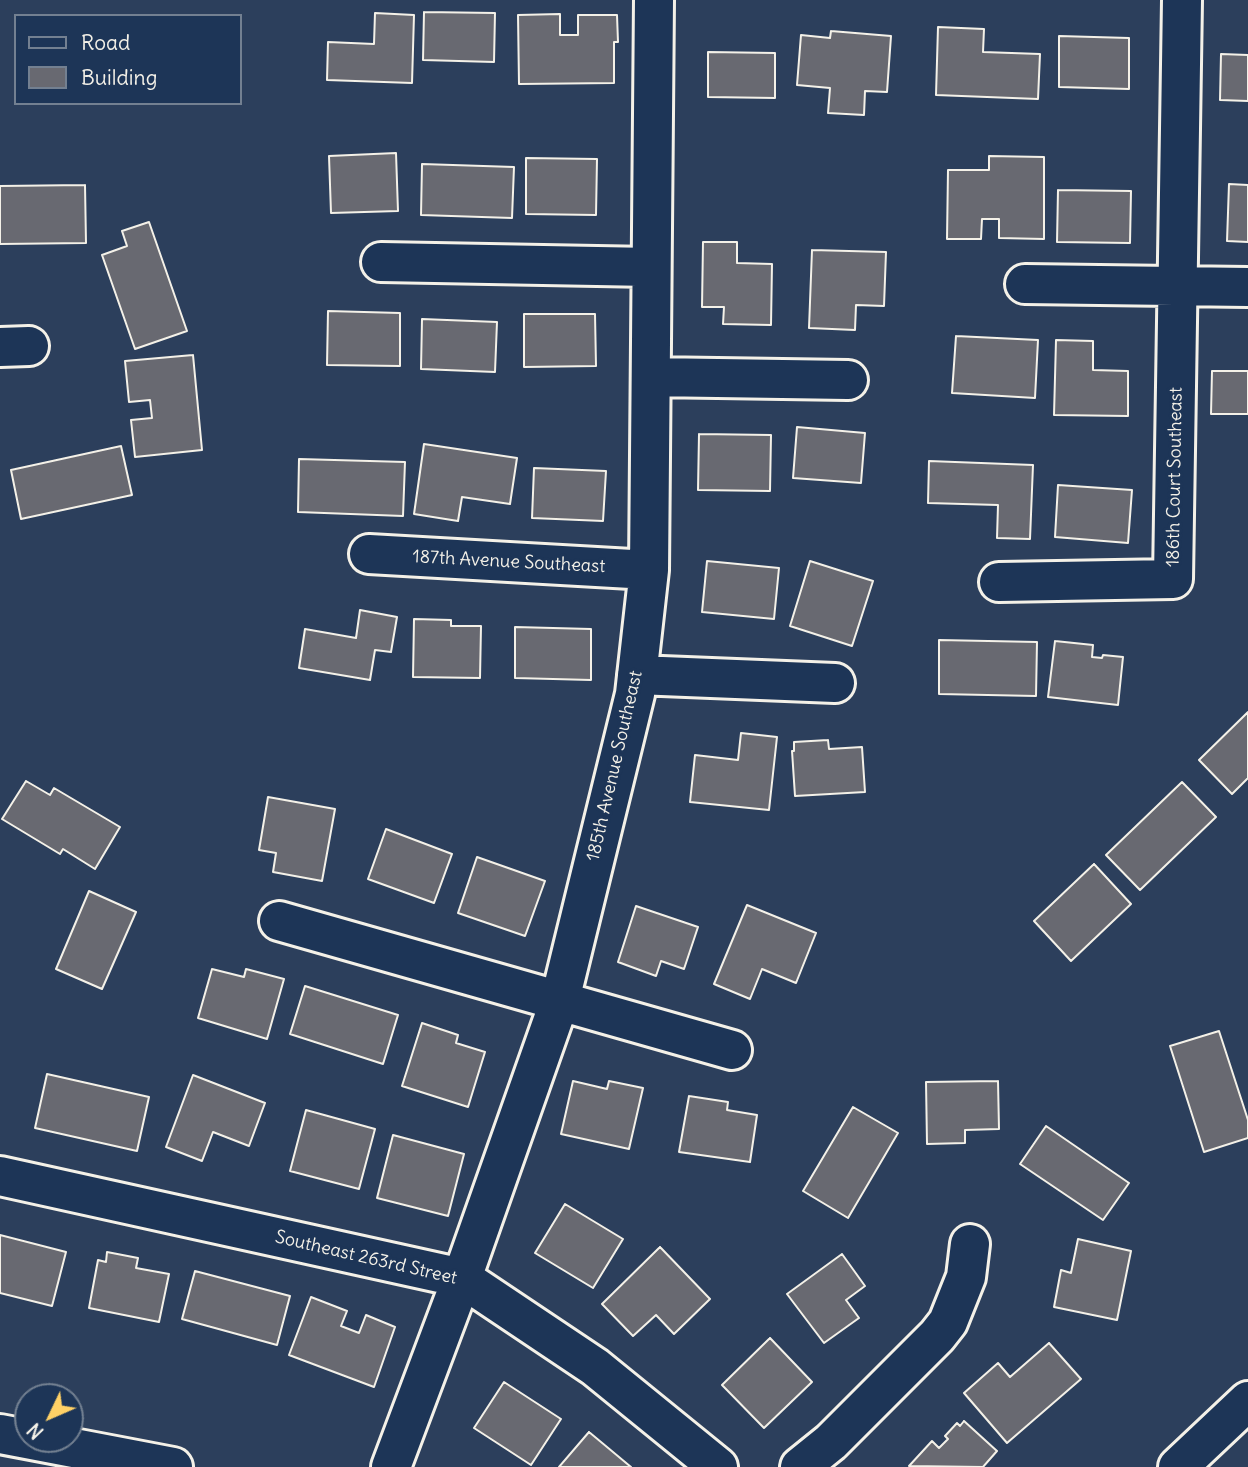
<!DOCTYPE html>
<html>
<head>
<meta charset="utf-8">
<style>
  body { margin:0 }
  #map { position:relative; width:1248px; height:1467px; overflow:hidden; background:#2c3f5c; font-family:Delius,sans-serif }
  canvas { display:block }
  .legend { position:absolute; left:14px; top:14px; width:228px; height:91px; box-sizing:border-box; background:#1d3557; border:2px solid #738091; margin:0; padding:9px 12px; list-style:none; font-size:21px; color:#f4f1e8 }
  .legend li { display:flex; align-items:center; gap:14px; height:35px }
  .legend b { width:35px; border:2px solid #738091 }
  .north { position:absolute; left:14px; top:1383px; width:70px; height:70px; box-sizing:border-box; background:#1d3557; border:2px solid #738091; border-radius:50%; rotate:226deg; font-size:19px; font-weight:700; line-height:28px; text-align:center; color:#f4f1e8 }
  .north::after { content:''; display:block; margin:auto; width:24px; height:32px; background:#ffd166; clip-path:polygon(50% 0,100% 100%,50% 72%,0 100%) }
</style>
</head>
<body>
<div id="map">
<canvas width="1248" height="1467"></canvas>
<ul class="legend">
<li><b style="height:9px;background:#1d3557"></b>Road</li>
<li><b style="height:19px;background:#686971"></b>Building</li>
</ul>
<div class="north">N</div>
</div>
<script>
const c = document.querySelector('canvas').getContext('2d');
c.lineJoin = 'round';
function paint(path, color) {
  c.fillStyle = color;
  c.fill(path, 'evenodd');
}
function shape(rows) {
  const path = new Path2D();
  for (const r of rows) {
    path.moveTo(r[0], r[1]);
    for (let i = 2; i < r.length; i += 2) path.lineTo(r[i], r[i + 1]);
  }
  return path;
}
function stroke(path, color, width, dash) {
  c.strokeStyle = color;
  c.lineWidth = width;
  c.lineCap = dash ? 'butt' : 'round';
  c.setLineDash(dash || []);
  c.stroke(path);
}
function label(font, color, halo, rows, align = 'center') {
  c.font = font + ' Delius,sans-serif';
  c.lineWidth = 6;
  c.setLineDash([]);
  c.textBaseline = 'middle';
  c.strokeStyle = halo;
  c.fillStyle = color;
  for (const [text, x, y, turn = 0] of rows) {
    c.save();
    c.translate(x, y);
    c.rotate((+turn || 0) * Math.PI / 180);
    c.textAlign = isNaN(turn) ? turn : align;
    if (halo) c.strokeText(text, 0, 0);
    c.fillText(text, 0, 0);
    c.restore();
  }
}
const building = shape([
  [424,12,495,13,494,62,423,60,424,12],
  [375,13,414,15,412,83,327,80,328,42,374,44,375,13],
  [560,14,560,35,578,35,578,15,617,15,618,42,614,42,614,83,519,84,518,15,560,14],
  [938,27,984,29,983,52,1040,54,1038,99,936,95,938,27],
  [831,31,891,36,887,92,865,91,864,115,828,113,830,88,797,85,801,35,830,38,831,31],
  [1059,36,1129,38,1129,89,1059,87,1059,36],
  [708,52,775,53,775,98,708,97,708,52],
  [1221,54,1248,55,1248,101,1220,100,1221,54],
  [396,153,398,211,331,213,329,156,396,153],
  [989,156,1044,157,1044,239,999,238,999,219,982,219,981,239,947,239,948,170,989,170,989,156],
  [526,158,597,159,596,215,526,214,526,158],
  [422,164,514,167,512,218,421,215,422,164],
  [1229,184,1248,185,1248,242,1227,241,1229,184],
  [85,185,86,243,0,244,0,186,85,185],
  [1058,190,1131,191,1130,243,1057,242,1058,190],
  [149,222,187,331,135,349,102,255,127,246,122,231,149,222],
  [703,242,737,242,737,263,772,264,771,325,723,324,724,307,702,307,703,242],
  [812,250,886,252,884,306,856,305,855,330,809,328,812,250],
  [328,311,400,313,400,366,327,365,328,311],
  [524,314,595,314,596,366,524,367,524,314],
  [422,319,497,322,495,372,421,369,422,319],
  [956,336,1038,340,1035,398,952,393,956,336],
  [1056,340,1093,341,1093,370,1128,371,1128,416,1054,415,1056,340],
  [193,355,202,450,135,457,131,420,152,418,150,400,129,402,125,361,193,355],
  [1212,371,1248,371,1248,414,1211,414,1212,371],
  [797,427,865,433,861,483,793,478,797,427],
  [699,434,771,435,770,491,698,490,699,434],
  [424,444,517,458,510,504,462,497,458,521,414,514,424,444],
  [121,446,132,495,21,519,11,470,121,446],
  [299,459,405,462,403,516,298,512,299,459],
  [929,461,1033,465,1030,539,997,538,998,505,928,503,929,461],
  [534,468,606,471,603,521,532,518,534,468],
  [1058,485,1132,490,1128,543,1055,537,1058,485],
  [707,561,779,568,774,619,702,612,707,561],
  [810,561,873,581,852,646,790,626,810,561],
  [360,610,397,617,391,652,375,650,370,680,299,668,305,629,356,638,360,610],
  [414,619,451,620,451,626,481,626,480,678,413,677,414,619],
  [515,627,591,629,591,680,515,678,515,627],
  [939,640,1037,642,1036,696,939,694,939,640],
  [1055,641,1093,645,1092,657,1102,658,1103,655,1123,657,1118,705,1048,697,1055,641],
  [1248,712,1248,778,1232,794,1199,760,1248,712],
  [741,733,777,737,769,810,690,802,695,755,738,760,741,733],
  [828,740,829,749,862,747,865,792,795,796,792,751,794,751,794,742,828,740],
  [26,781,50,795,54,788,120,827,95,869,63,849,60,854,2,819,26,781],
  [1182,782,1216,817,1140,890,1106,855,1182,782],
  [268,797,335,809,322,881,273,872,276,853,259,850,268,797],
  [386,829,452,854,434,903,368,879,386,829],
  [477,857,545,881,525,936,458,913,477,857],
  [1094,864,1131,904,1071,961,1034,921,1094,864],
  [89,891,136,912,102,989,56,969,89,891],
  [747,905,816,933,796,983,762,969,750,999,714,984,747,905],
  [636,906,698,927,684,969,661,961,656,976,618,962,636,906],
  [212,969,244,977,246,969,284,979,267,1039,198,1018,212,969],
  [305,986,398,1015,383,1064,290,1034,305,986],
  [422,1023,458,1035,456,1043,485,1052,468,1107,402,1086,422,1023],
  [1219,1031,1248,1120,1248,1138,1204,1152,1170,1046,1219,1031],
  [47,1074,149,1097,137,1151,35,1128,47,1074],
  [193,1075,265,1103,249,1146,213,1132,202,1161,166,1147,193,1075],
  [573,1081,607,1089,609,1081,643,1088,629,1149,561,1134,573,1081],
  [998,1081,999,1129,965,1130,965,1143,927,1144,926,1082,998,1081],
  [689,1096,728,1102,727,1110,757,1115,750,1162,679,1152,689,1096],
  [853,1107,898,1133,848,1218,803,1191,853,1107],
  [306,1110,375,1129,359,1189,290,1171,306,1110],
  [1046,1126,1129,1183,1103,1220,1020,1164,1046,1126],
  [393,1135,464,1154,448,1216,377,1198,393,1135],
  [565,1204,623,1239,593,1288,535,1253,565,1204],
  [0,1235,66,1252,52,1306,0,1293,0,1235],
  [1078,1239,1131,1251,1117,1320,1054,1307,1061,1270,1071,1273,1078,1239],
  [660,1247,710,1299,674,1334,656,1315,633,1336,602,1304,660,1247],
  [107,1252,138,1258,136,1268,169,1274,159,1322,89,1308,98,1260,106,1262,107,1252],
  [842,1254,865,1286,846,1300,859,1318,824,1343,787,1294,842,1254],
  [195,1271,290,1296,277,1345,182,1319,195,1271],
  [311,1297,347,1311,341,1326,359,1333,366,1315,395,1327,374,1387,289,1355,311,1297],
  [770,1338,812,1382,764,1428,722,1385,770,1338],
  [1049,1343,1081,1379,1007,1443,964,1393,998,1363,1010,1377,1049,1343],
  [504,1382,561,1419,531,1465,474,1428,504,1382],
  [964,1421,997,1451,983,1467,909,1466,932,1441,939,1448,948,1439,945,1436,957,1423,960,1426,964,1421],
  [589,1432,631,1467,559,1467,589,1432]
]);
const minor = shape([
  [381,262,651,267],
  [1025,284,1248,287],
  [0,347,29,346],
  [652,377,848,380],
  [369,554,649,570],
  [999,582,1173,579,1182,0],
  [637,675,835,683],
  [279,921,732,1050],
  [0,1176,462,1278,595,1367,718,1467],
  [0,1434,173,1467],
  [391,1467,462,1278,560,1000,635,694,649,570,654,0],
  [800,1467,831,1442,937,1336,948,1322,966,1277,970,1244],
  [1178,1467,1248,1401]
]);
const streetNames = [
  ["186th Court Southeast",1175,477,-89],
  ["187th Avenue Southeast",509,562,3],
  ["185th Avenue Southeast",615,766,-77],
  ["Southeast 263rd Street",366,1258,13]
];
paint(building, '#686971');
stroke(building, '#f4f1e8', 2);
stroke(minor, '#f4f1e8', 44);
stroke(minor, '#1d3557', 38);
label('18px', '#f4f1e8', '#1d3557', streetNames);
</script>
</body>
</html>
